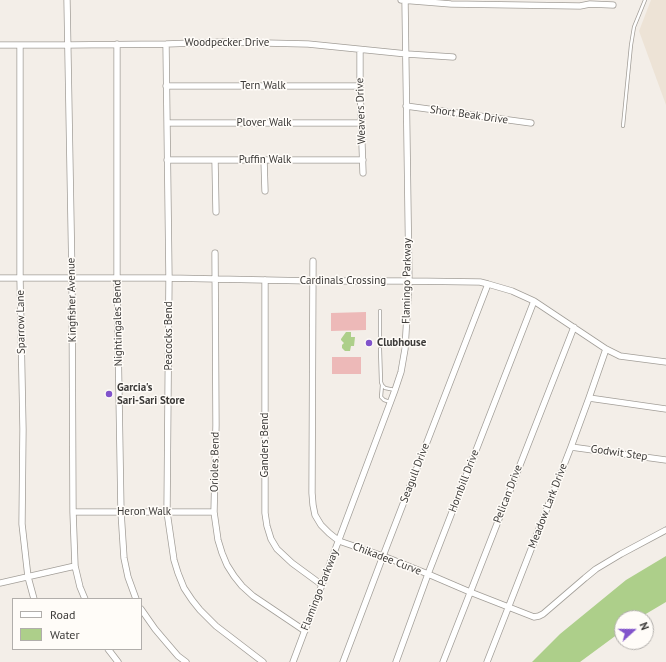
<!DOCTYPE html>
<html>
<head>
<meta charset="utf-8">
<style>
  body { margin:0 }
  #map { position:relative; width:666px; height:662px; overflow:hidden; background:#f3eee8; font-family:"PT Sans",sans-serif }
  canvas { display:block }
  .legend { position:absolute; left:12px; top:598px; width:130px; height:52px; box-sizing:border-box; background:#fffcf8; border:1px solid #b1aeab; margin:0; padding:5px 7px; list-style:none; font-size:12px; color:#3b3937 }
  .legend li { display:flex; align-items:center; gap:8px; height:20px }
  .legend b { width:20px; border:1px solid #b1aeab }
  .north { position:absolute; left:614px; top:610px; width:40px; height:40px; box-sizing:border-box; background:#fffcf8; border:1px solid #b1aeab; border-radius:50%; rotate:69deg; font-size:11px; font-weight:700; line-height:16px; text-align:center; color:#3b3937 }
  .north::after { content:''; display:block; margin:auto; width:14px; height:18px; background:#8153cb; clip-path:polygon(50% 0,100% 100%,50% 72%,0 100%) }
</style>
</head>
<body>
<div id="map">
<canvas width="666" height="662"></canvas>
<ul class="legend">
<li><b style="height:5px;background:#fff"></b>Road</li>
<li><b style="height:11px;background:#adcf8a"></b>Water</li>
</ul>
<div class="north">N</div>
</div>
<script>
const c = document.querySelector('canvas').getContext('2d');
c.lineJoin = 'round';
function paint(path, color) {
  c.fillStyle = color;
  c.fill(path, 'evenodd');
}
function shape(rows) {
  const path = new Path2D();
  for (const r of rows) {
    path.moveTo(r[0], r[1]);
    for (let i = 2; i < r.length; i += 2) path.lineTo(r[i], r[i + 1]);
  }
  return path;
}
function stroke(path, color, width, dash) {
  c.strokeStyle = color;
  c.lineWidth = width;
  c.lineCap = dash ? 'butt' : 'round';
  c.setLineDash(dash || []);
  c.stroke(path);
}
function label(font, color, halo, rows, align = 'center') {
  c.font = font + ' "PT Sans",sans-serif';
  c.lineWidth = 3;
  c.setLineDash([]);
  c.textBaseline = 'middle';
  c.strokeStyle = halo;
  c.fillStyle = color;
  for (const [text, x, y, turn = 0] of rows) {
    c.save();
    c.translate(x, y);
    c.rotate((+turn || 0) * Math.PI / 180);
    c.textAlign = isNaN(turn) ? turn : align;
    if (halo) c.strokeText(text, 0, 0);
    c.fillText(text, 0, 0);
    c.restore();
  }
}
const built = shape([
  [651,0,666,0,666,105,639,31]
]);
const green = shape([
  [366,312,366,330,331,331,331,313],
  [332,357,361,357,361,374,332,374]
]);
const water = shape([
  [346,332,351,332,351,337,355,337,354,346,351,346,350,351,345,351,342,348,342,345,344,343,341,340,341,339],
  [666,556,666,602,639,618,622,618,622,631,580,662,532,662,560,634,626,580]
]);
const service = shape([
  [623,126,631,45,634,27,645,0],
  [380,336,380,311],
  [380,349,381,382,382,385,385,388,395,390],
  [382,385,381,397,384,400,390,402]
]);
const minor = shape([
  [67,0,72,278,73,512,75,566,80,587,85,599],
  [401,0,451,4,580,6,590,4,613,5],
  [117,44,117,278,121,512,124,558,128,577,136,599],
  [166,44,169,278,167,512,174,560,178,573,184,588,192,600,200,610,216,626,263,662],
  [0,45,67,45,166,44,222,42,308,44,407,54,453,57],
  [20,45,20,278,23,429,22,524,28,577,34,599],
  [360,50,360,86,363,173],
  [166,86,360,86],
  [406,106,531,123],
  [167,123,361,123],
  [167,160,363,160],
  [215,160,216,212],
  [264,160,265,191],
  [215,253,216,425,214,512,218,540,222,553,227,565,234,576,242,586,253,596,305,631],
  [313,261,312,493,313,505,315,515,321,525,329,533,339,541,383,556,428,574,470,592,534,617,539,616,543,614,585,578,596,569,621,554,666,530],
  [0,278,169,278,312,281,409,281,480,282,488,284,512,291,534,301,606,349,620,356,666,362],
  [265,280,265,513,267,526,271,539,277,549,292,563,322,585],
  [589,398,666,409],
  [571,447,666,460],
  [73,512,214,512],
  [0,583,75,566],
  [141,609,155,629,166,642,178,656,186,662],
  [108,649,118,662],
  [293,662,395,390,401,372,405,349,409,281,405,1],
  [343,662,383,556,488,284],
  [396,662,428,574,534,301],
  [443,662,574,327],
  [487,662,571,447,589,398,606,349]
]);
const markers = [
  [369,343,4,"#8153cb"],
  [109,394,4,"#8153cb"]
];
const streetNames = [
  ["Woodpecker Drive",227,43],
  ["Tern Walk",263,86],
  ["Weavers Drive",361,111,-92],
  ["Short Beak Drive",469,115,8],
  ["Plover Walk",264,123],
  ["Puffin Walk",265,160],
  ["Cardinals Crossing",343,281],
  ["Flamingo Parkway",407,281,-89],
  ["Kingfisher Avenue",72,300,-91],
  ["Sparrow Lane",21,322,-91],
  ["Nightingales Bend",118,323,-91],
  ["Peacocks Bend",169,336,-90],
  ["Ganders Bend",265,445,-90],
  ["Godwit Step",619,453,8],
  ["Orioles Bend",215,462,-89],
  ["Seagull Drive",415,473,-69],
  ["Hornbill Drive",464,481,-69],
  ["Pelican Drive",508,494,-69],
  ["Meadow Lark Drive",548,506,-69],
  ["Heron Walk",144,512],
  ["Chikadee Curve",387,559,21],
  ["Flamingo Parkway",320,590,-69]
];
const poiNames = [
  ["Clubhouse",377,343],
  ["Garcia's",117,388],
  ["Sari-Sari Store",117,401]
];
paint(built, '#ede3d6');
paint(green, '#edb9b8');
paint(water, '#adcf8a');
stroke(service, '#a29e98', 4);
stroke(minor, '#a29e98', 7);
stroke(service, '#fff', 2.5);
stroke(minor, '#fff', 5.5);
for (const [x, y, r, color] of markers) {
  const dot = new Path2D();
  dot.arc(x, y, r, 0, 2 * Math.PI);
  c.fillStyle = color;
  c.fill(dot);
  stroke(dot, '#fffcf8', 1.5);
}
label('11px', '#3b3937', '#fffcf8', streetNames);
label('bold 11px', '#3b3937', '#fffcf8', poiNames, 'left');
</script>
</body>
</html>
